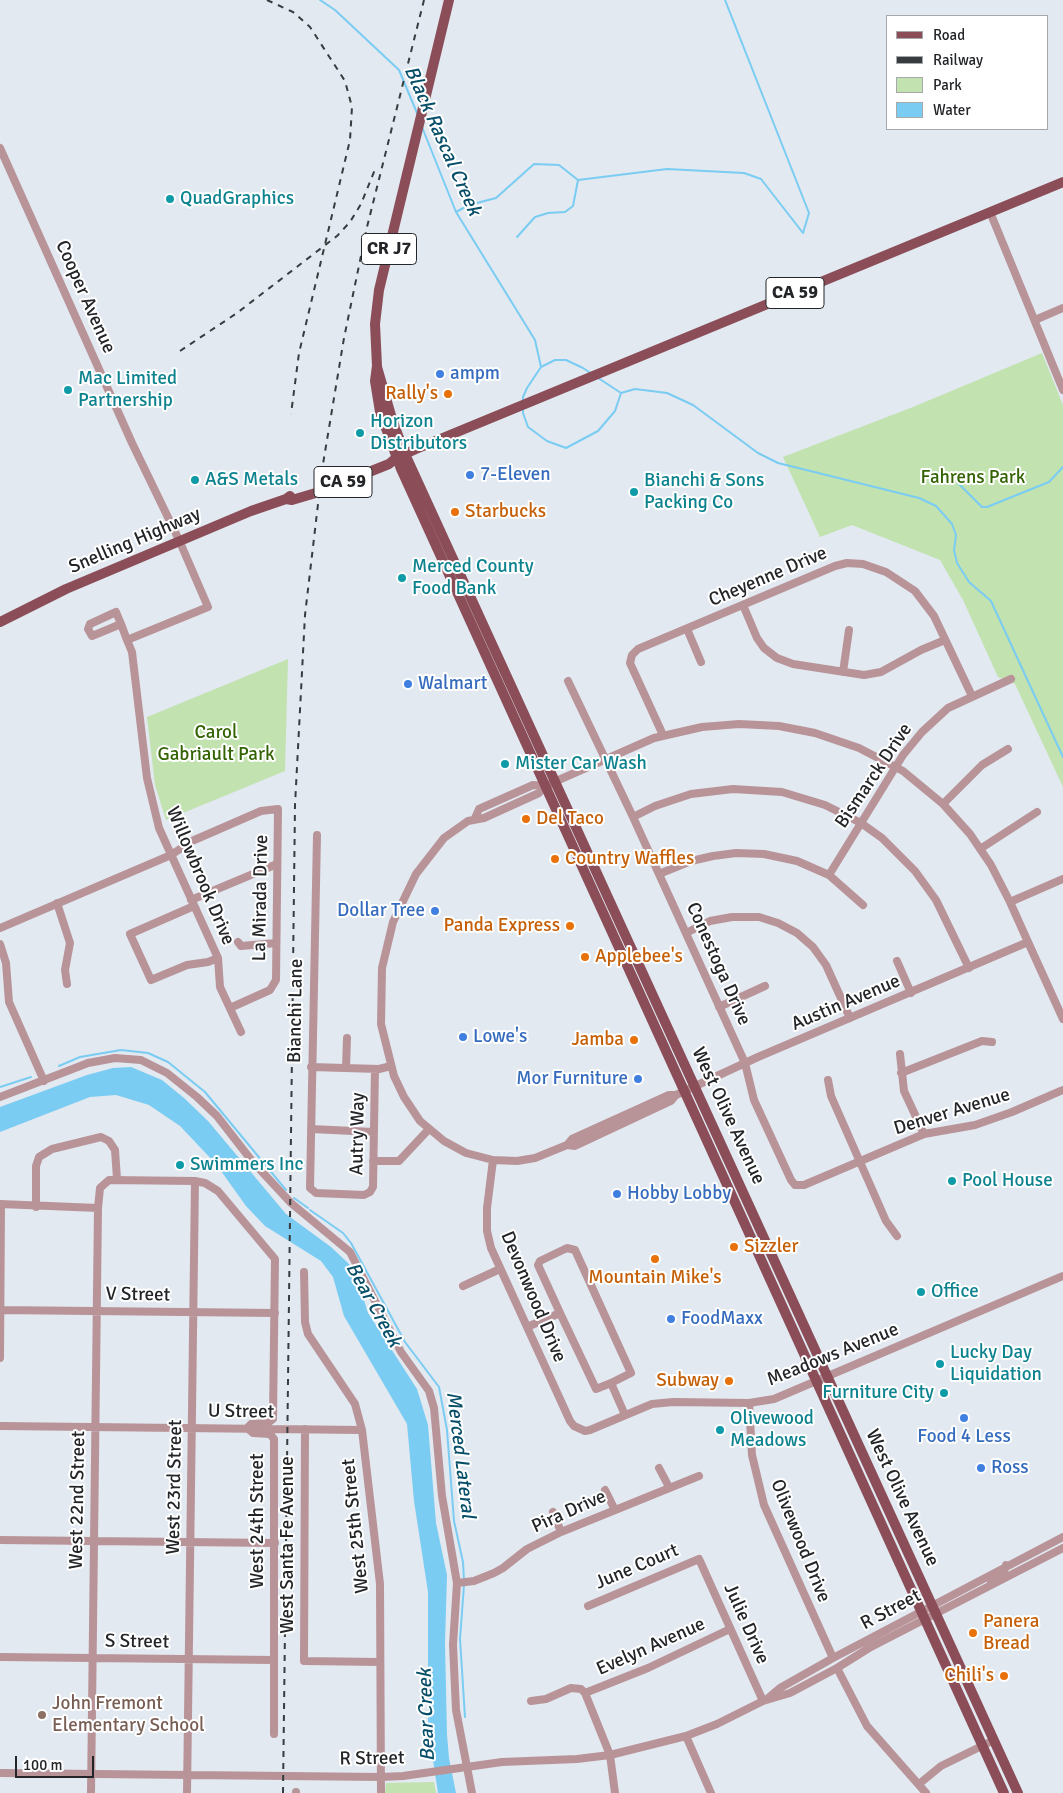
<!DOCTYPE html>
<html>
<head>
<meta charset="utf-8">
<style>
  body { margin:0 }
  #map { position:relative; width:1063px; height:1793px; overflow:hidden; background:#e2e9f1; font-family:Signika,sans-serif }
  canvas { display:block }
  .legend { position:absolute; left:886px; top:15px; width:162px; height:115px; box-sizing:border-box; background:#fff; border:1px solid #a7a8a9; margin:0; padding:6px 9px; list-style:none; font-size:15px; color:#232528 }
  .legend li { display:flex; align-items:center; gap:10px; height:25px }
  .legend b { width:25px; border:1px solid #a7a8a9 }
  .scale { position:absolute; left:15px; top:1756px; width:79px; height:22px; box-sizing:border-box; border:2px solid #232528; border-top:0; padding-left:6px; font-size:15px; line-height:18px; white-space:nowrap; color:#232528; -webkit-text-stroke:4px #fff; paint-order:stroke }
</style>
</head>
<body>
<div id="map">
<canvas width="1063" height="1793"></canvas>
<ul class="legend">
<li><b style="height:6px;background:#8b4e59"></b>Road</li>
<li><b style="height:6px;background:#393c3f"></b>Railway</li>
<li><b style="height:14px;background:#c2e2b0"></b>Park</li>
<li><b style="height:14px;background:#7accf2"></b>Water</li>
</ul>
<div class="scale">100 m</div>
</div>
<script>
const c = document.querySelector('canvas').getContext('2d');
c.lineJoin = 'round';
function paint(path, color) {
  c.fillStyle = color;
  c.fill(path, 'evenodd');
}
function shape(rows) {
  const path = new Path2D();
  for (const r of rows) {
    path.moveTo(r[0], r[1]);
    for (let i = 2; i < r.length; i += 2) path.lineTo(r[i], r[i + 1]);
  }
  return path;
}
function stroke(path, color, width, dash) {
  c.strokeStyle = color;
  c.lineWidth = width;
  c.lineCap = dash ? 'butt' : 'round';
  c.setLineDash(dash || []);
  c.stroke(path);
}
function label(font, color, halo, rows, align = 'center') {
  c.font = font + ' Signika,sans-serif';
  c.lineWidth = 4;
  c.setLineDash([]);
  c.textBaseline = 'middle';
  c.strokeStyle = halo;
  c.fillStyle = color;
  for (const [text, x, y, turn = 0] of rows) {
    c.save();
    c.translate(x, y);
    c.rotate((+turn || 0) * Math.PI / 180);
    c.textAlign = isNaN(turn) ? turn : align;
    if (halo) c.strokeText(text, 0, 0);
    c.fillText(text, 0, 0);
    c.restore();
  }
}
const green = shape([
  [1042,353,1063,405,1063,787,1015,684,998,677,963,600,940,560,852,525,820,537,783,457,913,407],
  [288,659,285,771,166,820,155,785,147,717],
  [434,1782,436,1793,385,1793,386,1783]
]);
const water = shape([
  [131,1067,162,1080,184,1098,208,1121,286,1214,331,1247,349,1264,360,1287,368,1313,417,1389,428,1425,436,1523,447,1575,445,1643,447,1735,449,1758,456,1793,438,1793,428,1727,428,1592,414,1501,407,1424,344,1316,333,1277,321,1261,265,1226,246,1206,216,1164,180,1126,149,1105,116,1095,90,1097,0,1132,0,1107,87,1075,113,1068]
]);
const stream = shape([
  [320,0,335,10,399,70,417,113],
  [725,0,809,213,803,233],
  [422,127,456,212,535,340,541,367],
  [456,212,469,205,496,198,534,164,559,165,578,180,667,169,744,173,761,179,803,233],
  [517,237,535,217,548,213,565,212,573,206,578,180],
  [555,360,566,360,583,368,621,393,615,411,598,431,566,448,547,441,528,427,523,413,523,397,527,388,541,367,555,360],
  [621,393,635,389,667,393,693,405,758,453,778,463,919,498,936,506,952,524,956,535,954,550,957,563,969,582,991,601,1063,757],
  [957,482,982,507,987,507,1049,482,1063,467],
  [59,1066,80,1057,121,1050,148,1053,168,1062,205,1092,286,1190],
  [0,1087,31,1077],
  [294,1198,308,1208],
  [310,1210,343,1233,351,1243,405,1342,439,1387,447,1430,454,1521,463,1562,464,1580],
  [464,1585,460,1639,465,1717]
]);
const minor = shape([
  [0,148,132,443,179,540,208,607,127,640],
  [990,212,1063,390],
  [1035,320,1063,308],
  [743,605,757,638,764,648,777,658,793,664,864,675,881,672,921,650,945,640],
  [121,624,92,636,88,629,90,624,116,612,121,624,127,640,132,652,147,778,159,828,218,958,220,987,241,1032],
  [687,629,701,662],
  [843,672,849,630],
  [568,681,633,817,745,1063,754,1100,791,1180,795,1185,804,1185,924,1134,975,1125,1012,1112,1063,1090],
  [663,735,630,663,632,655,638,649,835,566,847,563,863,564,886,572,915,591,934,616,972,696],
  [943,804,982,765,1008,749],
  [633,817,655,806,691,794,733,789,782,792,825,805,861,823,882,838,915,871,936,900,969,968],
  [475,818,479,809,533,785,545,786],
  [317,835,310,1188,316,1193,364,1195,370,1192,373,1187,375,1069],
  [980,849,1037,812],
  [659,874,691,861,713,856,736,853,764,854,797,861,829,875,863,905],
  [829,875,903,755,922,732,948,708,1011,679],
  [191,900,277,864],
  [1010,902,1063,879],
  [57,903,70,943,65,970,67,984],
  [194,906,130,934,151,980,187,965,208,962,218,958],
  [0,928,171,855,192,841,261,811,278,809,276,980,270,990,230,1008],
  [686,933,710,921,732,917,759,917,778,923,797,933,813,947,826,965,850,1018],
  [238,942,241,946,276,943],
  [1028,942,758,1057,676,1095,671,1101,575,1146,567,1145,535,1158,517,1161,493,1160,466,1153,444,1141,420,1121,404,1097,394,1076,381,1024,382,968,393,922,416,874,444,838,468,821,484,818,539,793,545,786,654,738,702,727,739,724,779,726,815,733,859,748,903,771,943,804,970,834,991,865,1010,902,1028,942,1063,1019],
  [0,944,6,963,9,1002,44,1081],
  [897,961,911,993],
  [719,1007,765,986],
  [900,1054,904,1091,924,1134],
  [311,1067,379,1069,391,1066],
  [346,1068,347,1038],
  [901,1073,982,1041,992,1042],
  [828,1080,831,1096,886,1221,897,1236],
  [0,1097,88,1063,115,1058,141,1060,167,1073,197,1097,217,1116,252,1161,291,1203,350,1252,401,1352,429,1391,434,1408,442,1496,457,1583,453,1645,456,1710,472,1793],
  [311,1129,374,1132],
  [567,1145,572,1139,669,1095,676,1095],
  [493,1160,487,1208,487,1231,491,1248,570,1421,574,1426,585,1431,590,1430,652,1404,673,1402,749,1403,774,1399,1063,1276],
  [373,1161,399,1161,429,1129],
  [0,1204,98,1208,100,1188,109,1180,195,1181,205,1183,218,1191,275,1259,273,1419,268,1423,251,1424,247,1428,253,1433,270,1434,274,1439,274,1734],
  [36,1207,36,1166,39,1157,52,1149,101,1137,109,1141,115,1150,117,1179],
  [304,1272,305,1322,308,1334,355,1404,362,1430,380,1584,381,1793],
  [463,1286,500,1269],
  [0,1310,275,1313],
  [560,1313,538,1265,540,1261,567,1248,575,1250,631,1373,611,1383],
  [527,1327,560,1313,596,1389,611,1383,625,1415],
  [0,1358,1,1205],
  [749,1403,752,1455,764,1505,833,1658],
  [0,1426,362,1430],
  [305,1429,304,1661,380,1662],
  [659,1468,669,1487],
  [605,1490,615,1510],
  [553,1512,561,1532],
  [0,1540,275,1543],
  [991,1582,1004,1572,1006,1565],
  [457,1583,474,1581,494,1573,503,1568,527,1549,561,1532,699,1476],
  [588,1606,699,1559,763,1701],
  [0,1657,274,1660],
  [837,1668,867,1726,926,1793],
  [585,1693,648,1668,730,1629],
  [767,1699,780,1688,833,1658,1063,1537],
  [531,1701,546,1699,571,1688,581,1689,585,1693,610,1755,615,1793],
  [686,1736,711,1793],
  [0,1773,381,1777,403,1776,502,1762,577,1759,610,1755,686,1736,717,1724,763,1701,790,1693,837,1668,869,1648,1063,1548],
  [919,1784,941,1766,994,1740],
  [91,1793,98,1208],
  [187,1793,195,1181],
  [296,1793,296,1792]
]);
const major = shape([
  [449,0,379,290,375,324,377,366,375,381,380,412,401,469,1004,1793],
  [377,367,392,419,405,454,1018,1793],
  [286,499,292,500,319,492,389,464,396,458,416,449,1063,182],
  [0,622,66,589,251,511,286,499,290,496]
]);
const rail = shape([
  [267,0,293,12,310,27,345,81,352,107,350,140,299,353,291,414],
  [180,351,237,313,337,236,350,222,361,204,376,167],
  [283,1793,295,805,305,615,322,470,344,338,367,227,424,0]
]);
const markers = [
  [170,199,5,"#0f9aa8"],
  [440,374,5,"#3f7fe0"],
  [68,390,5,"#0f9aa8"],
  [448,394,5,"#e8710a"],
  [360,433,5,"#0f9aa8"],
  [470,475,5,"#3f7fe0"],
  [195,480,5,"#0f9aa8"],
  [634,492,5,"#0f9aa8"],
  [455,512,5,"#e8710a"],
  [402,578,5,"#0f9aa8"],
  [408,684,5,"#3f7fe0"],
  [505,764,5,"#0f9aa8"],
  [526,819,5,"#e8710a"],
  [555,859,5,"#e8710a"],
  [435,911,5,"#3f7fe0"],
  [570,926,5,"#e8710a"],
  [585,957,5,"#e8710a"],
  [463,1037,5,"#3f7fe0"],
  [634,1040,5,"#e8710a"],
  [638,1079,5,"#3f7fe0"],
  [180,1165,5,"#0f9aa8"],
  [952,1181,5,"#0f9aa8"],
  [617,1194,5,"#3f7fe0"],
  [734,1247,5,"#e8710a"],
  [655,1259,5,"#e8710a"],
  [921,1292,5,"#0f9aa8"],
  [671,1319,5,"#3f7fe0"],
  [940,1364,5,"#0f9aa8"],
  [729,1381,5,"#e8710a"],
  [944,1393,5,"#0f9aa8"],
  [964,1418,5,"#3f7fe0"],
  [720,1430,5,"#0f9aa8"],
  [981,1468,5,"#3f7fe0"],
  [973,1633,5,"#e8710a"],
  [1004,1676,5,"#e8710a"],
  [42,1715,5,"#8d6e63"]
];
const shields = [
  [389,249,55],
  [795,293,58],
  [343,482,58]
];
const shieldNames = [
  ["CR J7",389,249],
  ["CA 59",795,293],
  ["CA 59",343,482]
];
const cultureNames = [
  ["QuadGraphics",180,199],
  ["Mac Limited",78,379],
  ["Partnership",78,401],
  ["Horizon",370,422],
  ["Distributors",370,444],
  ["A&S Metals",205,480],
  ["Bianchi & Sons",644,481],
  ["Packing Co",644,503],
  ["Merced County",412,567],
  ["Food Bank",412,589],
  ["Mister Car Wash",515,764],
  ["Swimmers Inc",190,1165],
  ["Pool House",962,1181],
  ["Office",931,1292],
  ["Lucky Day",950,1353],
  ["Liquidation",950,1375],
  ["Furniture City",934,1393,"right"],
  ["Olivewood",730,1419],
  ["Meadows",730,1441]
];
const streetNames = [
  ["Cooper Avenue",85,297,66],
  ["Snelling Highway",135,541,-23],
  ["Cheyenne Drive",768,577,-23],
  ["Bismarck Drive",874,776,-56],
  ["Willowbrook Drive",200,876,67],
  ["La Mirada Drive",261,898,-89],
  ["Conestoga Drive",718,964,66],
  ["Austin Avenue",846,1003,-23],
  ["Bianchi Lane",296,1011,-89],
  ["Denver Avenue",952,1112,-17],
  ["West Olive Avenue",728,1116,65],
  ["Autry Way",358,1134,-89],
  ["V Street",138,1295,1],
  ["Devonwood Drive",533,1297,67],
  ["Meadows Avenue",833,1355,-22],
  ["U Street",241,1412,1],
  ["West 23rd Street",175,1487,-89],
  ["West Olive Avenue",902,1498,65],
  ["West 22nd Street",78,1500,-89],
  ["Pira Drive",569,1512,-24],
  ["West 24th Street",258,1521,-90],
  ["West 25th Street",356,1526,-96],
  ["Olivewood Drive",800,1541,68],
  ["West Santa Fe Avenue",288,1545,-90],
  ["June Court",637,1567,-23],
  ["R Street",891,1610,-28],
  ["Julie Drive",746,1624,66],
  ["S Street",137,1642,1],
  ["Evelyn Avenue",651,1647,-24],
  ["R Street",372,1759,-1]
];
const shopNames = [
  ["ampm",450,374],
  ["7-Eleven",480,475],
  ["Walmart",418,684],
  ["Dollar Tree",425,911,"right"],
  ["Lowe's",473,1037],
  ["Mor Furniture",628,1079,"right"],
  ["Hobby Lobby",627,1194],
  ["FoodMaxx",681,1319],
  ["Food 4 Less",964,1437,"center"],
  ["Ross",991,1468]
];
const foodNames = [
  ["Rally's",438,394,"right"],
  ["Starbucks",465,512],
  ["Del Taco",536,819],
  ["Country Waffles",565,859],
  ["Panda Express",560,926,"right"],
  ["Applebee's",595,957],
  ["Jamba",624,1040,"right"],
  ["Sizzler",744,1247],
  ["Mountain Mike's",655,1278,"center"],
  ["Subway",719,1381,"right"],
  ["Panera",983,1622],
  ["Bread",983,1644],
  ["Chili's",994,1676,"right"]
];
const parkNames = [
  ["Fahrens Park",973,478],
  ["Carol",216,733],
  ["Gabriault Park",216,755]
];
const educationNames = [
  ["John Fremont",52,1704],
  ["Elementary School",52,1726]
];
const waterNames = [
  ["Black Rascal Creek",442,141,66],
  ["Bear Creek",373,1305,61],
  ["Merced Lateral",460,1455,83],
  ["Bear Creek",427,1715,-92]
];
paint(green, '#c2e2b0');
paint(water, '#7accf2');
stroke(stream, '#7accf2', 2);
stroke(minor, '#b89499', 8);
stroke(major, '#8b4e59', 10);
stroke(rail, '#393c3f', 2, [6, 6]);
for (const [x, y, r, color] of markers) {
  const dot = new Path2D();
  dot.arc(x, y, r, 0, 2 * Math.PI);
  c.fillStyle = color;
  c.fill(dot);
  stroke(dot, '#fff', 2);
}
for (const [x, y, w] of shields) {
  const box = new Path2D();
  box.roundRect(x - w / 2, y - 15.5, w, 31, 4);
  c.fillStyle = '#fff';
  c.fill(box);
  stroke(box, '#232528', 1);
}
label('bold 18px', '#232528', null, shieldNames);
label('19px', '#0d838f', '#fff', cultureNames, 'left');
label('19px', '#232528', '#fff', streetNames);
label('19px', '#366cbe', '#fff', shopNames, 'left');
label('19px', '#c56008', '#fff', foodNames, 'left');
label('19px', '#336303', '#fff', parkNames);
label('19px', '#785e54', '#fff', educationNames, 'left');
label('italic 20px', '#074e68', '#fff', waterNames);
</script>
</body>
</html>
